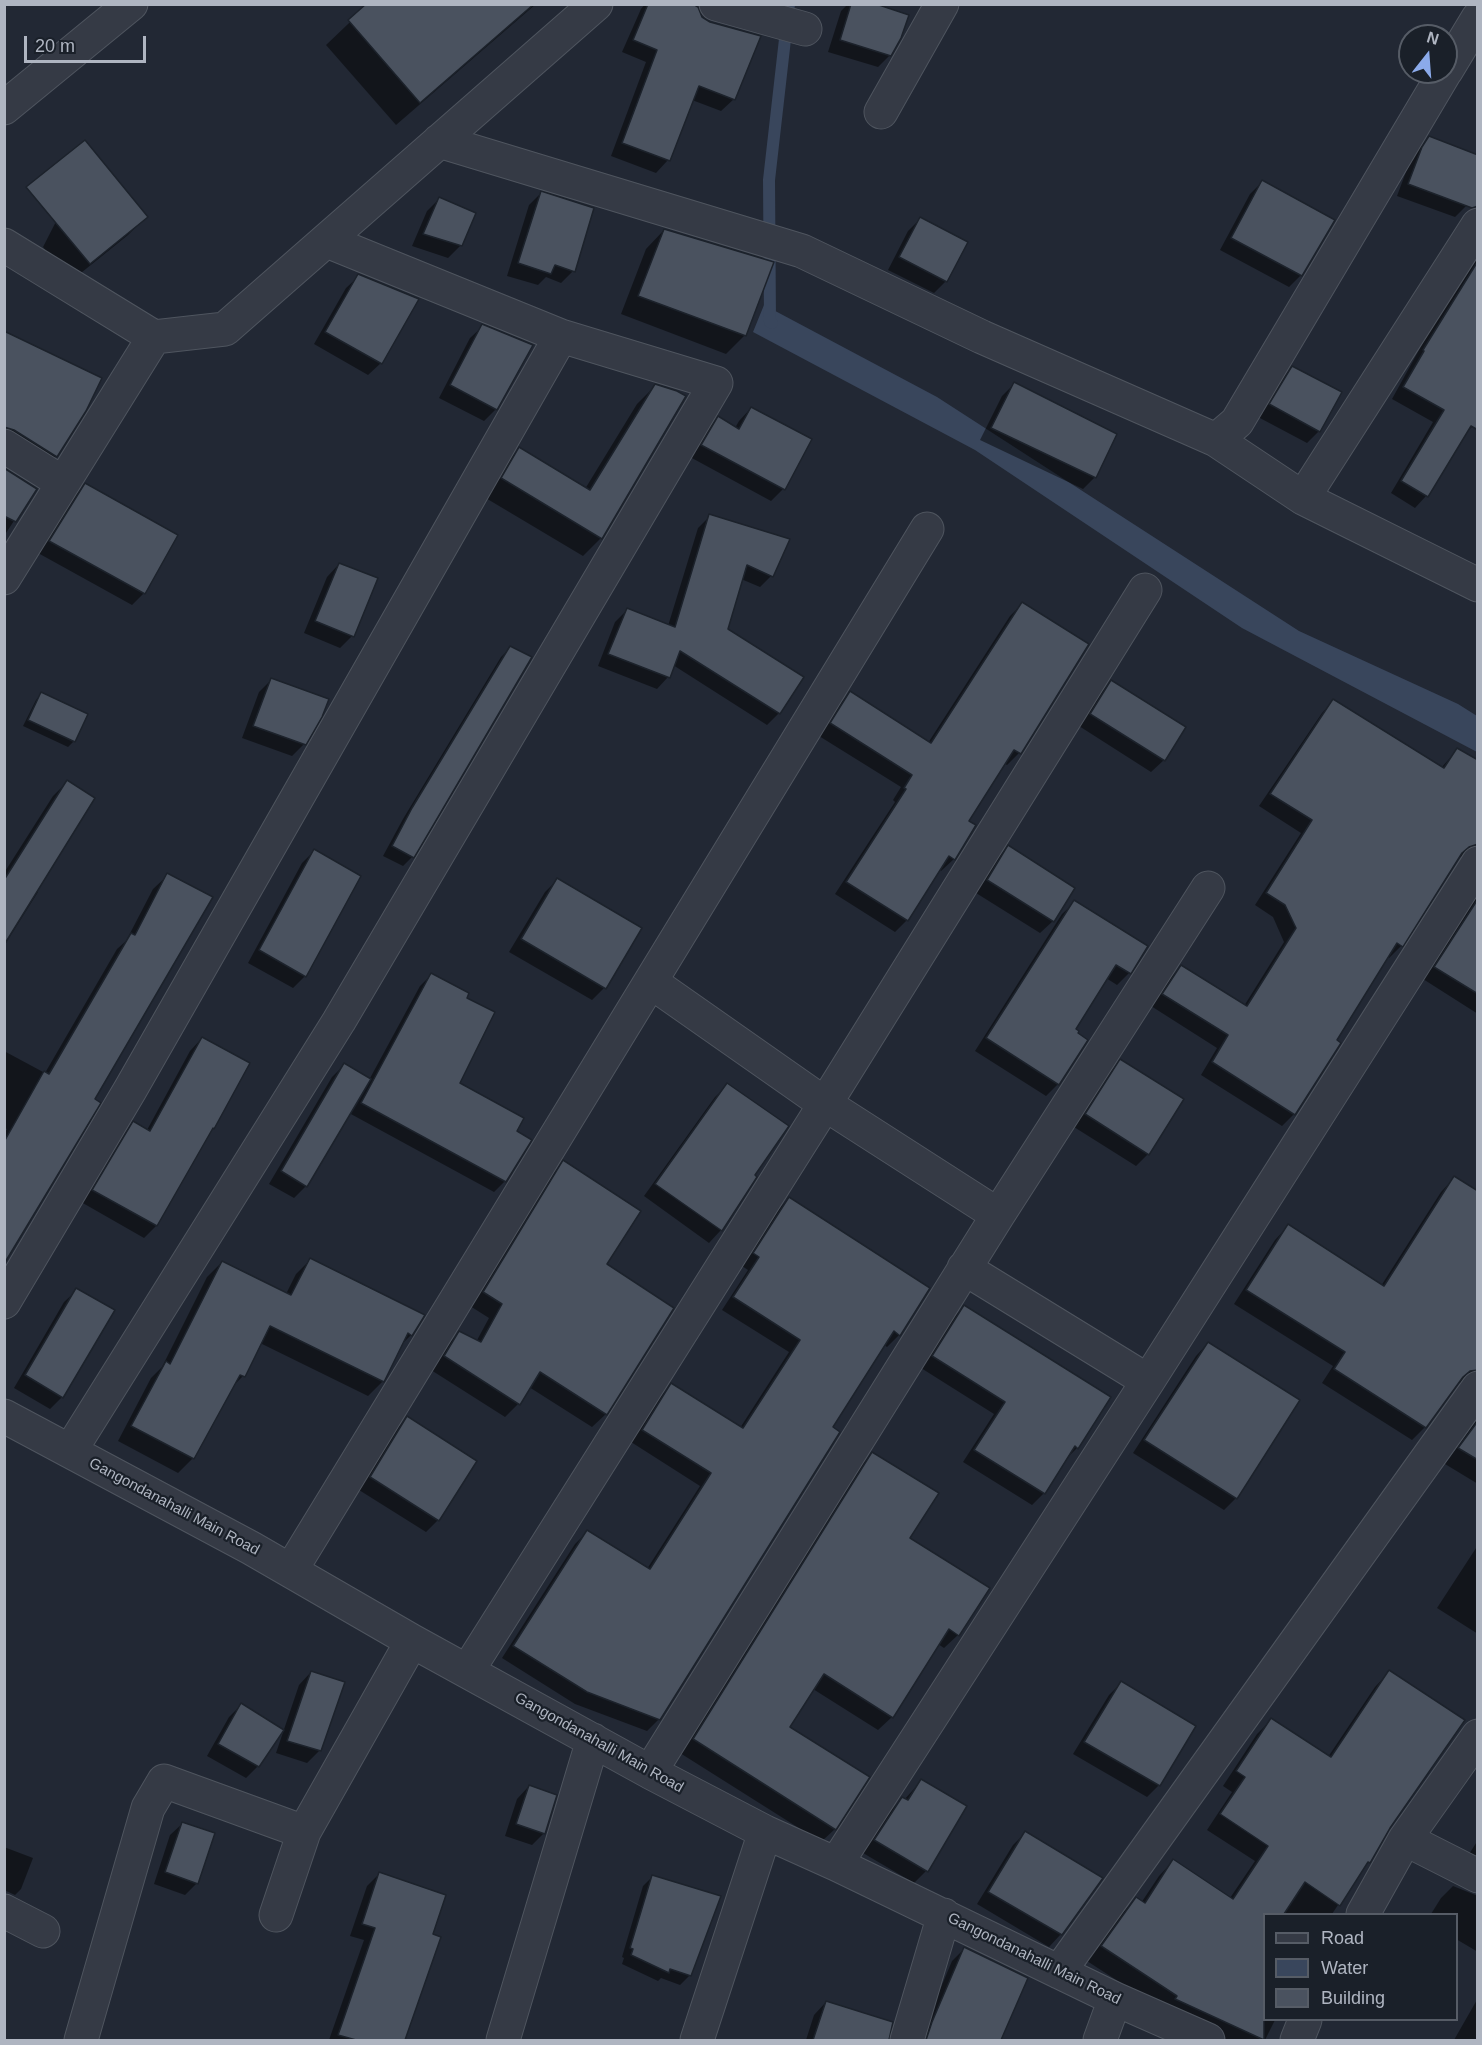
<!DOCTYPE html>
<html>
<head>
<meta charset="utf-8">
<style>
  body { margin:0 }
  #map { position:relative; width:1482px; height:2045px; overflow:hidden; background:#222834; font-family:Arial,sans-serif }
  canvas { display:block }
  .frame { position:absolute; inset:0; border:6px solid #afb5c1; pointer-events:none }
  .legend { position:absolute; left:1263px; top:1913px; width:195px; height:108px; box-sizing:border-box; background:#1a2029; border:2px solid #565c66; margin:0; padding:8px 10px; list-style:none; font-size:18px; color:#afb5c1 }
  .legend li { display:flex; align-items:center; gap:12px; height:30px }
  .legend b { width:30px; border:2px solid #565c66 }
  .north { position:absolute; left:1398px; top:24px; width:60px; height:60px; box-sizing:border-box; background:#1a2029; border:2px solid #565c66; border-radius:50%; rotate:17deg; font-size:16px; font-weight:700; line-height:24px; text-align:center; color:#afb5c1 }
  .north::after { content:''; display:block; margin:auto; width:21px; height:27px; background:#8baaea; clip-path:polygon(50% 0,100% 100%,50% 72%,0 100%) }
  .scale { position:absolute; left:24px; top:36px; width:122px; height:27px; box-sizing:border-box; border:3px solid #afb5c1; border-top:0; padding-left:8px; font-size:18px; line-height:21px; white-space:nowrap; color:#afb5c1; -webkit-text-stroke:4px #1a2029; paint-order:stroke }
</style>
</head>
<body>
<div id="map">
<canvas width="1482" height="2045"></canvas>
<div class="frame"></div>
<ul class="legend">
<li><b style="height:8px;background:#353a45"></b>Road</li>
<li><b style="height:16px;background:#39465c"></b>Water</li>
<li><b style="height:16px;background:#4a525f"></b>Building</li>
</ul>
<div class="north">N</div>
<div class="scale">20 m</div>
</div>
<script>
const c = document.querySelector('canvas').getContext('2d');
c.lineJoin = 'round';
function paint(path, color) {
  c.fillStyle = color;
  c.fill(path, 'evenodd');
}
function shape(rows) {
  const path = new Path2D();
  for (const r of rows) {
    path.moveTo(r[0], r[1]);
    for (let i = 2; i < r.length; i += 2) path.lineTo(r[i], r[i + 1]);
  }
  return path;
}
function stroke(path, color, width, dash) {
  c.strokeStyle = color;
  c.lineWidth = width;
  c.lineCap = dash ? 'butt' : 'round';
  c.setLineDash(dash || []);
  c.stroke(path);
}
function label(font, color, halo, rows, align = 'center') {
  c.font = font + ' Arial,sans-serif';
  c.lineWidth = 4.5;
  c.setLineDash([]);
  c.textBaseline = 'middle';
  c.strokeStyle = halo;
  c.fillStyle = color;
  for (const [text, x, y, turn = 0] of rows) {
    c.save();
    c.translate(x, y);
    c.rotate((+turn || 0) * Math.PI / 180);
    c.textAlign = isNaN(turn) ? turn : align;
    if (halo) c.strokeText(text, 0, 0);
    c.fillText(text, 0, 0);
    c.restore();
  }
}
const water = shape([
  [764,305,937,397,1299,631,1458,704,1477,716,1477,752,1242,628,975,450,753,332]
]);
const shadow = shape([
  [369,4,536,4,396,125,326,45],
  [645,4,689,4,734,99,721,111,692,100,668,160,656,173,611,156,646,62,622,52,641,9],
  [848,4,871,4,890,55,878,67,828,52,841,11],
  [1429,138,1467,205,1455,217,1397,196,1410,161,1417,150],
  [1262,182,1301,275,1289,287,1220,250,1250,194],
  [541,193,573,271,561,283,546,277,538,285,507,276,529,205],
  [439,199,461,245,448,258,412,246,427,211],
  [67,200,146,217,128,235,71,281,43,247],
  [920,219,946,281,934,293,888,270,908,231],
  [664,230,772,263,744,336,726,354,621,314,646,249],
  [1478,257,1478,420,1461,439,1426,496,1415,508,1391,493,1433,422,1392,399,1430,330],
  [359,276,381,363,368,375,314,344,346,288],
  [483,326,496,409,484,421,439,398,470,338],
  [4,339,56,456,44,468,4,444],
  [1293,367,1319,431,1307,443,1258,417,1280,380],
  [1014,384,1095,477,1083,489,980,440,1002,396],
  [655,386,601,538,583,556,484,497,501,467,519,449,585,489,637,404],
  [751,408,783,489,771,501,690,457,706,430,718,418,735,428,739,421],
  [4,470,35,489,4,536],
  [85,485,144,593,132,605,38,553,73,497],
  [710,516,771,576,760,587,741,579,726,629,779,713,767,725,673,665,668,677,657,689,598,666,615,622,627,610,668,626,698,528],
  [339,564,352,636,340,648,304,633,327,577],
  [1022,604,1087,645,1019,753,1007,765,1004,763,967,821,974,826,954,859,941,871,939,870,907,920,895,932,835,894,895,802,893,800,901,787,819,736,838,705,850,693,928,743,1010,616],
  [511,647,412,857,403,866,383,856,403,819,501,657],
  [272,679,304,744,292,756,242,738,259,692],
  [1111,682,1164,760,1151,772,1079,726,1099,694],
  [41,694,74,741,68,747,23,726,36,700],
  [1334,700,1441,768,1457,750,1478,835,1478,861,1465,856,1457,858,1401,946,1389,958,1387,956,1335,1040,1294,1114,1282,1126,1201,1075,1217,1048,1151,1006,1169,979,1181,967,1244,1006,1284,942,1273,917,1255,905,1301,833,1259,806,1322,713],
  [67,782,36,891,38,892,4,946,4,873,53,796],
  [1008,847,1053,921,1040,933,976,893,996,859],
  [314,851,305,976,293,988,248,963,302,863],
  [168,875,93,1100,4,1262,4,1133,7,1129,4,1128,4,1051,45,1073,117,949,126,941,153,889],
  [557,880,640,929,604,988,592,1000,509,952,545,892],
  [1478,894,1478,1014,1423,979],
  [1075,902,1129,973,1117,985,1106,978,1074,1029,1058,1084,1046,1096,975,1051,1062,914],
  [431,975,458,1084,515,1131,505,1181,494,1192,349,1113,306,1186,294,1198,269,1184,332,1077,344,1065,369,1080,420,986],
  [202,1038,213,1128,209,1132,156,1226,144,1238,81,1202,121,1135,134,1123,147,1130,190,1051],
  [1120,1061,1148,1154,1136,1166,1074,1127,1108,1074],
  [728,1085,753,1176,721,1230,709,1243,644,1196,715,1097],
  [563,1162,605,1265,606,1414,592,1427,529,1387,518,1404,505,1417,431,1370,445,1347,459,1333,476,1342,489,1318,470,1306,550,1176],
  [1454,1178,1478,1193,1478,1388,1466,1382,1456,1384,1425,1427,1412,1440,1322,1383,1333,1366,1234,1304,1275,1240,1288,1226,1381,1286,1441,1192],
  [789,1198,899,1335,887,1347,883,1344,831,1428,659,1719,647,1731,575,1704,502,1658,575,1544,587,1532,647,1569,700,1486,631,1442,660,1397,672,1384,740,1428,789,1352,722,1310,748,1270,742,1266,777,1211],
  [310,1260,411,1335,401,1345,383,1381,368,1396,260,1343,243,1376,230,1389,193,1458,178,1473,118,1441,151,1378,162,1367,207,1277,222,1262,286,1294,296,1274],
  [77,1290,62,1397,50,1409,14,1388,64,1302],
  [964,1307,1077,1448,1065,1460,1044,1493,1032,1505,963,1462,994,1414,921,1368,952,1319],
  [1208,1343,1236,1498,1224,1510,1133,1453,1196,1356],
  [407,1418,475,1461,438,1520,426,1532,359,1490,395,1430],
  [1478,1418,1478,1484,1445,1464],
  [872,1454,908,1538,958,1635,944,1648,938,1644,892,1717,878,1730,813,1689,788,1727,835,1829,821,1842,680,1753,859,1467],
  [1478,1545,1478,1634,1437,1608],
  [311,1672,343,1683,319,1751,307,1763,276,1753,299,1685],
  [1389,1672,1388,1827,1369,1862,1362,1869,1332,1914,1264,1914,1264,2020,1275,2020,1265,2040,1218,2040,1164,2011,1087,1961,1121,1914,1136,1899,1141,1903,1159,1876,1173,1861,1230,1898,1255,1861,1207,1830,1232,1792,1223,1786,1257,1734,1271,1720,1328,1757,1375,1687],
  [1121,1683,1159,1785,1147,1797,1073,1754,1109,1695],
  [241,1705,258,1766,246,1778,207,1756,229,1717],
  [921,1781,965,1807,926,1871,914,1883,863,1853,890,1811,902,1799,904,1800],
  [529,1786,544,1833,532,1845,505,1836,517,1799],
  [183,1823,197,1883,185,1895,154,1884,170,1835],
  [1025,1833,1101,1879,1061,1934,1049,1947,977,1904,1013,1845],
  [1478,1840,1478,1875,1462,1865],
  [4,1847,33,1858,21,1889,15,1895,4,1890],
  [379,1874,431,1935,439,1938,404,2040,329,2040,364,1940,350,1936,367,1886],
  [653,1876,690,1975,680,1985,661,1978,658,1981,622,1964,624,1958,622,1957,643,1886],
  [1453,1886,1478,1896,1478,1952,1456,1939,1456,1914,1431,1914,1441,1898],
  [964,1949,1026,1978,999,2040,919,2040,952,1961],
  [1478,1998,1478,2040,1454,2040],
  [826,2002,888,2034,888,2040,806,2040,814,2015]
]);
const stream = shape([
  [772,323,770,322,769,180,789,4]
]);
const building = shape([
  [366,4,534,4,420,103,348,20,366,4],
  [648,4,693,4,698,7,702,17,710,22,761,36,735,100,699,86,670,161,622,143,657,50,633,40,648,4],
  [851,4,876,4,909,15,901,38,891,56,840,40,851,4],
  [1429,136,1478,155,1478,206,1472,208,1408,184,1422,147,1429,136],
  [85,140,148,217,90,264,26,187,85,140],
  [1262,180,1335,220,1302,276,1231,238,1262,180],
  [541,191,594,208,575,272,555,265,551,274,518,263,541,191],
  [439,197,476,213,462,246,423,234,439,197],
  [920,217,968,242,947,282,899,257,920,217],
  [664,229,774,262,746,336,638,296,664,229],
  [1478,261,1478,430,1471,426,1428,497,1401,481,1444,410,1403,387,1424,351,1423,350,1478,261],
  [358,274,419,299,382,364,325,332,358,274],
  [482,324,533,345,497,410,450,385,482,324],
  [4,331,102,378,86,411,57,457,14,430,4,427,4,331],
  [1292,366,1342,392,1320,432,1269,404,1292,366],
  [1014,382,1117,434,1096,478,991,428,1014,382],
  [655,384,677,391,686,396,602,539,501,478,519,447,590,490,655,384],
  [751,407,812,439,785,490,701,445,718,416,739,429,751,407],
  [4,468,37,489,16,522,4,516,4,468],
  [85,483,178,535,145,594,49,541,85,483],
  [709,514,790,539,773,577,747,565,728,629,804,677,780,714,680,651,670,678,608,654,627,608,675,627,709,514],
  [339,563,378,578,354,637,315,621,339,563],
  [1022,602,1089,644,1021,754,1014,750,969,821,976,825,955,860,949,856,908,921,846,882,906,789,904,788,912,775,830,723,850,691,931,743,1022,602],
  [510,646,532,657,414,858,392,846,412,808,510,646],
  [271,678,329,699,322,717,306,745,253,726,271,678],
  [1111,680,1186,727,1165,761,1090,714,1111,680],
  [41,692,88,714,75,742,28,720,41,692],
  [1333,699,1444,768,1457,748,1478,760,1478,844,1469,847,1462,853,1403,947,1397,943,1337,1040,1341,1043,1295,1115,1212,1062,1228,1035,1162,994,1181,965,1247,1006,1296,928,1285,905,1266,893,1312,820,1270,794,1333,699],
  [67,780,95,798,4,945,4,880,67,780],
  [1008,845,1075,888,1054,922,987,880,1008,845],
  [314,849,361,876,306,977,259,950,314,849],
  [167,873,213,897,95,1099,101,1103,4,1264,4,1142,44,1071,49,1074,131,933,135,935,167,873],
  [557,878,642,928,606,989,521,939,557,878],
  [1478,899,1478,994,1434,967,1478,899],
  [1074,900,1148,946,1131,974,1116,965,1076,1029,1079,1031,1078,1033,1088,1040,1059,1085,986,1038,1074,900],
  [431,973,469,993,467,998,495,1012,460,1083,524,1118,517,1131,532,1140,506,1182,361,1103,431,973],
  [202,1037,250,1063,214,1129,213,1128,157,1226,92,1190,133,1121,150,1131,202,1037],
  [1120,1059,1184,1099,1149,1155,1085,1114,1120,1059],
  [344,1063,371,1079,307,1187,281,1171,344,1063],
  [727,1083,789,1126,755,1175,757,1177,722,1231,655,1184,727,1083],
  [563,1160,641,1211,607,1264,674,1308,607,1415,540,1372,520,1405,444,1356,459,1331,481,1342,502,1304,483,1292,563,1160],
  [1454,1176,1478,1191,1478,1370,1470,1371,1463,1377,1426,1428,1334,1369,1345,1352,1246,1290,1288,1224,1384,1286,1454,1176],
  [789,1197,930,1288,900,1336,894,1331,833,1427,840,1432,660,1720,587,1692,513,1646,587,1530,650,1569,711,1473,642,1430,671,1383,743,1428,800,1340,733,1297,759,1257,753,1253,789,1197],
  [310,1258,425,1315,412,1336,408,1333,384,1382,270,1326,245,1377,240,1375,194,1459,131,1426,166,1361,170,1364,222,1261,291,1295,310,1258],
  [76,1288,115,1310,63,1398,25,1375,76,1288],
  [964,1305,1111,1397,1078,1449,1075,1446,1045,1494,974,1450,1005,1402,932,1356,964,1305],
  [1208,1342,1300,1400,1237,1499,1144,1440,1208,1342],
  [407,1416,477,1461,439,1521,370,1477,407,1416],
  [1478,1421,1478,1460,1458,1448,1478,1421],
  [872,1452,939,1493,910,1538,990,1588,959,1636,949,1629,893,1718,824,1674,790,1727,870,1777,836,1830,693,1739,872,1452],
  [1389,1670,1465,1720,1390,1828,1370,1863,1368,1862,1340,1906,1305,1882,1284,1914,1264,1914,1264,2040,1175,1999,1177,1996,1101,1946,1136,1897,1145,1903,1173,1859,1233,1899,1268,1846,1220,1814,1245,1777,1236,1771,1271,1718,1331,1757,1389,1670],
  [311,1671,345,1682,321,1751,287,1741,311,1671],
  [1121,1681,1196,1726,1160,1786,1084,1742,1121,1681],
  [241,1703,284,1730,259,1767,218,1744,241,1703],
  [921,1779,967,1806,928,1872,874,1840,902,1797,908,1800,921,1779],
  [529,1785,557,1795,545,1834,516,1824,529,1785],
  [182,1822,215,1833,198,1884,165,1872,182,1822],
  [1025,1831,1103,1878,1062,1935,988,1892,1025,1831],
  [379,1872,446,1895,433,1934,441,1937,405,2040,356,2040,338,2035,375,1928,362,1924,379,1872],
  [652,1875,721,1896,691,1976,670,1969,669,1973,631,1955,633,1949,630,1948,652,1875],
  [964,1947,1028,1978,1001,2040,926,2040,932,2022,964,1947],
  [826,2001,893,2022,889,2040,813,2040,826,2001]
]);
const minor = shape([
  [716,4,805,29],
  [1446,71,1478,18],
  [4,108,131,4],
  [881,112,942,4],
  [439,141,802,251,982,337,1216,440,1303,498,1478,585],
  [327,241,561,336],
  [4,245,154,337,225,329,596,4],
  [1216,440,1237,422,1445,72],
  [4,446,63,483],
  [1303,498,1478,225],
  [4,578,154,337],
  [651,982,825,1104,998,1215],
  [964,1268,1148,1381],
  [4,1302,130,1090,561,336,716,383,339,1021,70,1451],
  [4,1416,251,1548,412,1641,650,1772,765,1832,836,1864,1115,1999,1208,2040],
  [291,1570,927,529],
  [468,1670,825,1104,1145,590],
  [650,1772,998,1215,1208,888],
  [1405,1839,1478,1876],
  [836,1864,1148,1381,1478,863],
  [4,1911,43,1931],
  [1363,1914,1405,1839,1478,1736],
  [276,1915,304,1832,412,1641],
  [1059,1972,1478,1388],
  [81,2040,148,1808,164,1781,304,1832],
  [503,2040,593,1740],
  [697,2040,765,1832],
  [907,2040,944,1915],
  [1100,2040,1115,1999],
  [1297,2040,1305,2020]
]);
const streetNames = [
  ["Gangondanahalli Main Road",174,1507,28],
  ["Gangondanahalli Main Road",599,1743,29],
  ["Gangondanahalli Main Road",1034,1959,26]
];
paint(water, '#39465c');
paint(shadow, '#0007');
stroke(stream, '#39465c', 12);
paint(building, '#4a525f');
stroke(building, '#1c222b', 1.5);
stroke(minor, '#4f555f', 35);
stroke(minor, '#353a45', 33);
label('15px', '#afb5c1', '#1a2029', streetNames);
</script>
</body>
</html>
